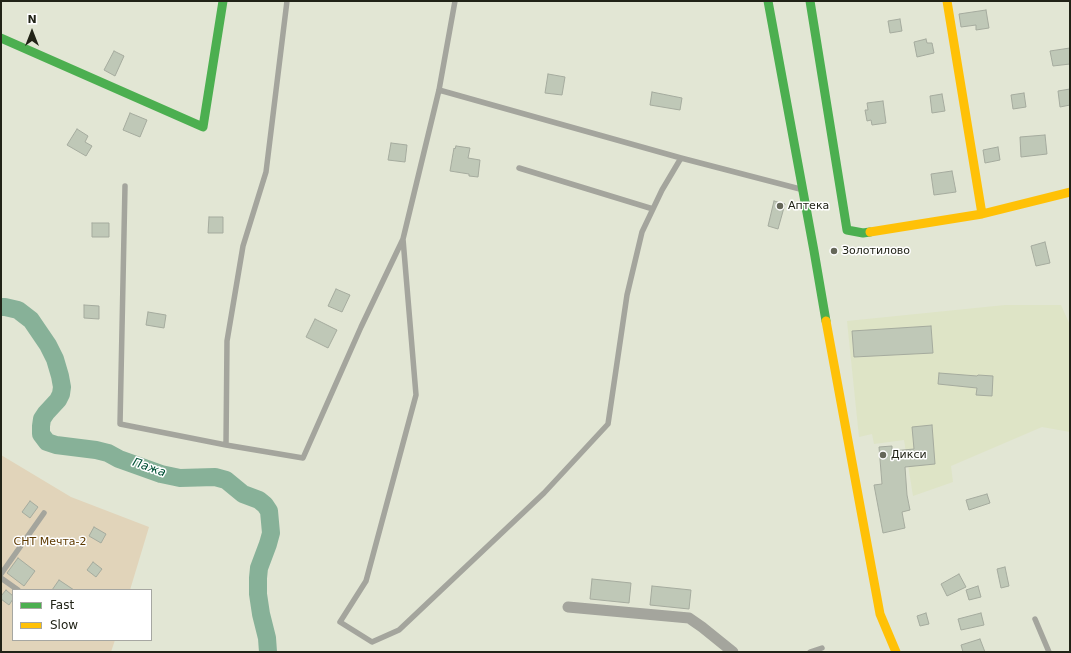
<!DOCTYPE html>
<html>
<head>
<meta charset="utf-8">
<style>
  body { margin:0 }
  #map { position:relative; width:1071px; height:653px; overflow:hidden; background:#e2e6d4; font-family:"DejaVu Sans",sans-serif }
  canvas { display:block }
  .frame { position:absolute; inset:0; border:2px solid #212317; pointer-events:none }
  .legend { position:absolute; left:12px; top:589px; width:140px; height:52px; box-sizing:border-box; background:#fff; border:1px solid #a6a7a2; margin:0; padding:5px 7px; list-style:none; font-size:12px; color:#212317 }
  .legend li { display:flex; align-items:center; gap:8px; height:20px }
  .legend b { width:20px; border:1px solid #a6a7a2 }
  .north { position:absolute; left:12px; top:12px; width:40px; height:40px; -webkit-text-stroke:3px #fff; paint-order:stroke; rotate:0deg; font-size:11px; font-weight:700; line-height:16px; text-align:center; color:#212317 }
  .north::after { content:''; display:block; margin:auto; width:14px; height:18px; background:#212317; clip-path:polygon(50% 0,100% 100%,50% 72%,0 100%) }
</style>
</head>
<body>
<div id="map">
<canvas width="1071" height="653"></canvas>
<div class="frame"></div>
<ul class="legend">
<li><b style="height:5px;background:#4caf50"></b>Fast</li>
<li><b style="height:5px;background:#ffc107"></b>Slow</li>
</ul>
<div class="north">N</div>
</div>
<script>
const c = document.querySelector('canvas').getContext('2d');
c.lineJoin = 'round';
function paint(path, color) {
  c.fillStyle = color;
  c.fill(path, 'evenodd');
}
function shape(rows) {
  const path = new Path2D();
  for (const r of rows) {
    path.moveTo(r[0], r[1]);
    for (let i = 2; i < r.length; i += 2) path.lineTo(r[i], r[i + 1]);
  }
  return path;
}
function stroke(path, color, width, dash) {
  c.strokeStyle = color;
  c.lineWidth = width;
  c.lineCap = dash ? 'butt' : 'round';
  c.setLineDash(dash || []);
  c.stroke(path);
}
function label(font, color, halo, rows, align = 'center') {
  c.font = font + ' "DejaVu Sans",sans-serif';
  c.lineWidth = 3;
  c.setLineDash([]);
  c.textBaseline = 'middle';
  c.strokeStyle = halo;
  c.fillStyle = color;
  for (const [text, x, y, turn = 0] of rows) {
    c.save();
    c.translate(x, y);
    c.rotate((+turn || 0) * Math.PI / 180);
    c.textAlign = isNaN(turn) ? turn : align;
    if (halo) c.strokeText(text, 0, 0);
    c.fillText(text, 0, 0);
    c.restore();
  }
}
const built = shape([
  [1005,305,1061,305,1070,325,1070,432,1042,427,951,466,953,482,913,496,904,440,874,444,872,434,859,437,847,321]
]);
const green = shape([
  [1,455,71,497,149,527,130,590,13,590,13,640,115,640,111,652,1,652]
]);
const river = shape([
  [1,307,5,307,18,310,31,320,48,345,55,359,60,376,62,387,61,394,58,400,46,413,42,419,41,426,41,434,47,442,56,445,96,450,108,453,119,459,161,474,180,478,215,477,226,480,243,494,259,500,265,505,269,511,271,533,268,544,259,568,258,578,258,594,261,614,267,638,268,652]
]);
const building = shape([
  [986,10,989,28,976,30,976,25,961,27,959,14,986,10],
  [900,19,902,31,890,33,888,21,900,19],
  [926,39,927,43,932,43,934,53,917,57,914,42,926,39],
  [1070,48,1070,64,1053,66,1050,51,1070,48],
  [114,51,124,56,115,76,104,70,114,51],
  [548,74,565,77,562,95,545,93,548,74],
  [1070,89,1070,105,1060,107,1058,91,1070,89],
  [652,92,682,98,680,110,650,105,652,92],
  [1024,93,1026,107,1013,109,1011,95,1024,93],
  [942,94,945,111,932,113,930,96,942,94],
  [883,101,886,123,872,125,871,120,867,121,865,110,868,110,867,103,883,101],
  [130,113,147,120,140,137,123,130,130,113],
  [77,129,88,136,85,142,92,146,86,156,67,145,77,129],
  [1045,135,1047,154,1021,157,1020,137,1045,135],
  [391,143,407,145,405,162,388,160,391,143],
  [456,146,470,148,468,158,480,160,478,177,469,176,469,174,450,171,454,148,455,149,456,146],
  [998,147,1000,160,985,163,983,150,998,147],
  [952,171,956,192,934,195,931,174,952,171],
  [774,201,785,204,778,229,768,226,774,201],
  [209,217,223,217,223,233,208,233,209,217],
  [92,223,109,223,109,237,92,237,92,223],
  [1045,242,1050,263,1036,266,1031,246,1045,242],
  [336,289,350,295,342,312,328,306,336,289],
  [84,305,99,306,99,319,84,318,84,305],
  [148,312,166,315,164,328,146,325,148,312],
  [315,319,337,330,328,348,306,337,315,319],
  [931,326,933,353,854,357,852,331,931,326],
  [939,373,977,376,978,375,993,376,992,396,976,395,977,388,938,384,939,373],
  [932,425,935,464,905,467,907,495,910,510,902,512,905,528,883,533,874,485,882,484,879,447,892,446,892,451,914,449,912,427,932,425],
  [987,494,990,503,969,510,966,500,987,494],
  [30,501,38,507,30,518,22,512,30,501],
  [94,527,106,534,101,543,89,536,94,527],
  [18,558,35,571,24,586,7,573,18,558],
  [93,562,102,569,96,577,87,570,93,562],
  [1005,567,1009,586,1001,588,997,569,1005,567],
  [959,574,966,587,947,596,941,584,959,574],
  [592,579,631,583,629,603,590,599,592,579],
  [59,580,74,590,52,590,59,580],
  [652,586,691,590,689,609,650,605,652,586],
  [978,586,981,597,969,600,966,590,978,586],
  [6,590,13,596,13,599,9,605,1,599,1,596,6,590],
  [926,613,929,624,920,626,917,616,926,613],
  [981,613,984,625,961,630,958,619,981,613],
  [980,639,985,652,963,652,961,645,980,639]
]);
const lane = shape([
  [439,90,681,158,800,189],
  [519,168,653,209],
  [125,186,120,424,226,445,227,341,243,246,266,172,287,1],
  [403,239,416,395,366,581,340,622,372,642,399,630,544,493,608,424,627,295,642,232,662,190,681,158],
  [226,445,303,458,361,327,403,239,439,90,455,1],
  [1,574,44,513],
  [1,578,18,590],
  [1035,619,1049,652],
  [810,652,822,648]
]);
const street = shape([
  [568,607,689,618,702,627,733,652]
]);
const fast = shape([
  [768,1,814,251,826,321],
  [810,1,847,230,863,233,870,232],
  [1,38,203,127,223,1]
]);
const slow = shape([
  [947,1,982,214],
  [870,232,982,214,1070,192],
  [826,321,880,614,896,652]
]);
const markers = [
  [780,206,4,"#656759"],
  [834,251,4,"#656759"],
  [883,455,4,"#656759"]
];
const poiNames = [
  ["Аптека",788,206],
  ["Золотилово",842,251],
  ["Дикси",891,455]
];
const parkNames = [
  ["СНТ Мечта-2",50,542]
];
const waterNames = [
  ["Пажа",149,468,19]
];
paint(built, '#dee4c6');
paint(green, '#e1d4ba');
stroke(river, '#87b198', 18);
paint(building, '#bfc8b7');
stroke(building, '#a5ab9e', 1);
stroke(lane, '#a4a59d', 5.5);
stroke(street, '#a4a59d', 11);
stroke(fast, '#4caf50', 9);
stroke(slow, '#ffc107', 9);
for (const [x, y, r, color] of markers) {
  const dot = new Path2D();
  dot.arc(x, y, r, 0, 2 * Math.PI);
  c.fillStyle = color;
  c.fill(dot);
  stroke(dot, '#fff', 1.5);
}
label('11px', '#212317', '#fff', poiNames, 'left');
label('11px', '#5e3a00', '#fff', parkNames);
label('italic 12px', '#005136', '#fff', waterNames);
</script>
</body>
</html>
